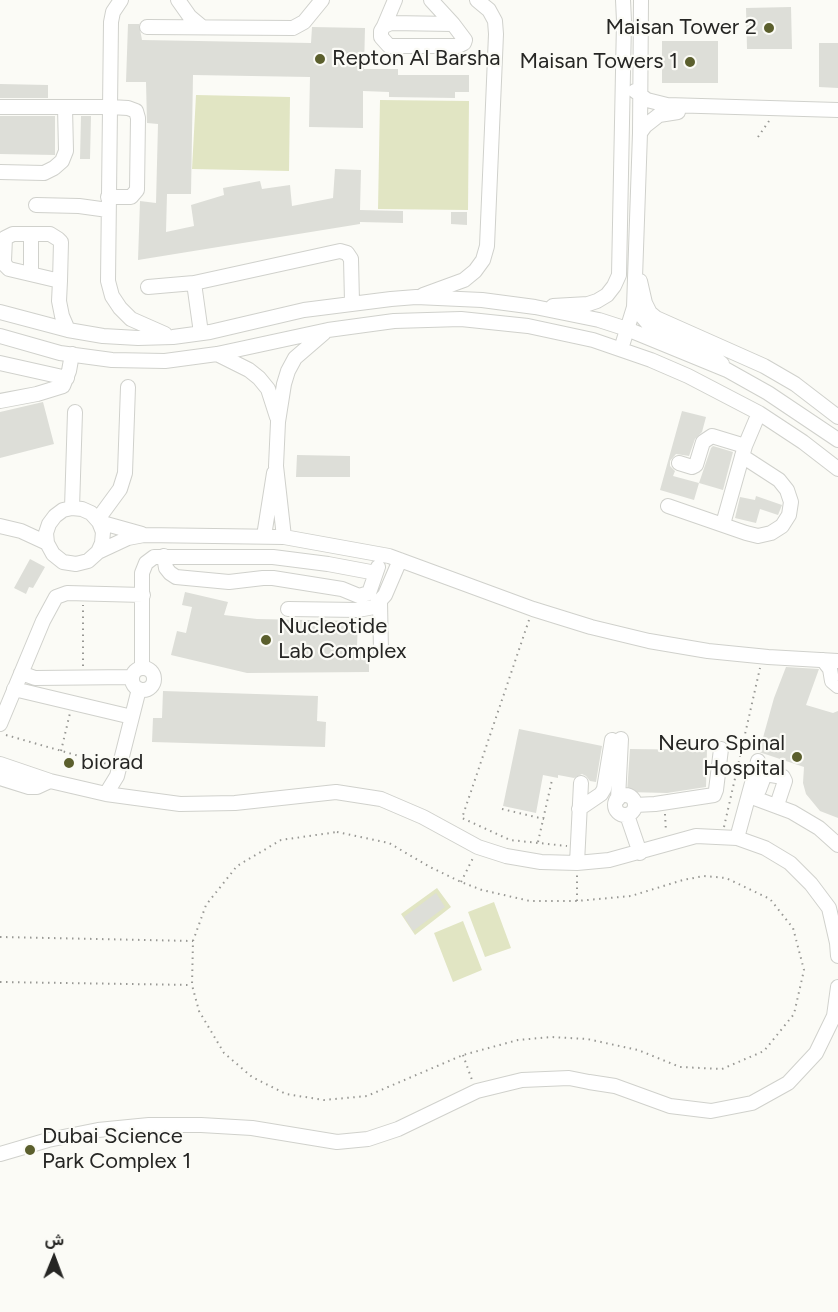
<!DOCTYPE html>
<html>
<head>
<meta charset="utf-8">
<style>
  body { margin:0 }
  #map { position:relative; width:838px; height:1312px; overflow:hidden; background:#fbfbf6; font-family:Figtree,Vazirmatn,sans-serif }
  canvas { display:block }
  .north { position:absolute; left:24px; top:1228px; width:60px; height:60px; -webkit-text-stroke:4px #fbfbf6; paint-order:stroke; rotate:1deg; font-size:16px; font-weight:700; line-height:24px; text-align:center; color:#262624 }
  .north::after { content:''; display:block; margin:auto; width:21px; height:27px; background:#262624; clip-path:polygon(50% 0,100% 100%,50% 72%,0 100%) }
</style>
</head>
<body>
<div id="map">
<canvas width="838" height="1312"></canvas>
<div class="north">ش</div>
</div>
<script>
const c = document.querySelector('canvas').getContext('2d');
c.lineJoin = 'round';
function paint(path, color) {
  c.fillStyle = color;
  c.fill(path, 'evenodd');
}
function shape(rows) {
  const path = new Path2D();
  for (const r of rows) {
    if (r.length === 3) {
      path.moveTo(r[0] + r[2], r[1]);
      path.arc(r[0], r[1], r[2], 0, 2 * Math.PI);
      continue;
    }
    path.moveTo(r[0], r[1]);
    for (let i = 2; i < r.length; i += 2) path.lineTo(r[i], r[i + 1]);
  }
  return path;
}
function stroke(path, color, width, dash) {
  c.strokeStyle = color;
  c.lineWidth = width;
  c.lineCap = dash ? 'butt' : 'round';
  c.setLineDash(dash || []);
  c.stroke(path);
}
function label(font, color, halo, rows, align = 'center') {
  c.font = font + ' Figtree,sans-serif';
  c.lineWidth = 4.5;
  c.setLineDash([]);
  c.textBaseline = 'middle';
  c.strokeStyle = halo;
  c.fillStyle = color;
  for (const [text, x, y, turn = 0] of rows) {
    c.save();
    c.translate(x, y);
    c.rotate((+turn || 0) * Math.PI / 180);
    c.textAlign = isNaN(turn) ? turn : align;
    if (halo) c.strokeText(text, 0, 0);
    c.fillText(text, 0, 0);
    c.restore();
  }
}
const green = shape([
  [196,95,290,97,289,171,192,169],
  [380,100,469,101,468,210,378,209],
  [437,888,451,907,415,935,401,914],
  [494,902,511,948,485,957,468,912],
  [463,921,482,970,453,982,434,933]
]);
const building = shape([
  [791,7,792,49,747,49,746,8],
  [128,24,139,24,142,40,311,43,312,27,365,28,364,69,398,69,398,75,469,75,469,92,455,92,455,98,389,97,389,92,363,91,363,128,309,127,310,77,193,75,191,194,167,194,166,232,194,226,191,205,224,195,223,188,260,181,262,189,290,185,292,206,333,198,335,169,361,170,360,210,403,211,403,223,360,222,360,224,138,260,140,201,156,203,158,124,147,123,146,82,126,82],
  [662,41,718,41,718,83,662,83],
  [819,43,838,43,838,88,819,87],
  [0,84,48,85,48,98,0,98],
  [0,116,55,116,55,155,0,154],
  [81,116,91,116,90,159,80,159],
  [451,212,467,212,467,225,451,224],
  [43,402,54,444,0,458,0,412],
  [682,411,706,417,702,432,695,439,689,456,676,454,670,461,670,466,675,471,673,476,699,483,694,500,660,490],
  [713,446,733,452,723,490,699,483,711,448],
  [297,455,350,456,350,477,296,477],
  [756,496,782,505,778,515,760,509,756,523,735,518,740,497,755,500],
  [30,559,45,567,33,588,29,587,26,594,14,588],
  [185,592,228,602,224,615,257,619,358,621,357,647,369,647,369,672,247,673,171,655,177,631,186,633,192,607,182,605],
  [786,667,819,669,806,705,833,713,838,711,838,818,820,811,806,794,803,783,804,767,759,752,774,698],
  [163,691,318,696,317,721,326,722,325,747,152,742,153,718,162,718],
  [519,729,602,746,596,782,590,781,586,776,582,774,574,778,558,775,558,778,543,775,536,813,503,806],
  [630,749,707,750,706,787,667,793,627,792],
  [436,893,445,907,413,931,404,917]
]);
const path = shape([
  [758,137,769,121],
  [529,620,462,818,510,840,567,846],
  [83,666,83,605],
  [6,735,107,764],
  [61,751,70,713],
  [502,809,544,819],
  [665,814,666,832],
  [724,827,760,668],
  [337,832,389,843,430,867,461,882,482,890,530,901,577,901,631,896,683,880,704,876,726,878,770,899,793,928,804,970,794,1014,764,1051,722,1069,680,1067,638,1050,615,1045,587,1039,551,1037,518,1040,463,1055,367,1096,324,1100,286,1094,252,1077,224,1053,199,1011,192,985,193,941,206,905,237,866,281,840,337,832],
  [538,842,552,780],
  [461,882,473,858],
  [577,901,577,874],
  [0,937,193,941],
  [0,982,192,985],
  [463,1055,472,1080]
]);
const minor = shape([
  [121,0,113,12,111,22,108,281,112,296,120,308,131,319,165,334],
  [178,0,190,17,202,27],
  [431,0,453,24],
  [391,23,453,24,465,40,464,43,458,46,389,46,381,37,381,31,384,26,391,23],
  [384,26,395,0],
  [147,27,293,28,304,22,322,0],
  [635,91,647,100,667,105,838,110],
  [0,107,110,107,128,108,136,111,138,118,137,190,131,197,108,197],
  [640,133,645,126,659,115,678,112],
  [0,172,44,173,54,168,62,161,66,151,65,107],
  [36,205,79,206,108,210],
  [31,234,31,274],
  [60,281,9,269,5,265,4,261,5,238,13,234,50,234,58,239,61,242,60,281,59,301,62,316,68,330],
  [640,281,645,303,650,313,656,318,764,366,795,384,838,417],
  [194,283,201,333],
  [148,287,194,283,340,251,347,253,351,259,352,302],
  [423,295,464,280,475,271,483,260,487,246,496,34,495,21,489,10,477,0],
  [553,306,588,304,597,301,607,295,614,286,619,275,624,21,623,0],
  [634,307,651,327,704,349,722,364],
  [0,312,68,330,103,336,138,338,173,337,210,332,304,310,391,299,416,297,482,300,535,307,599,320,627,329,727,370,768,393,838,440],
  [0,336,60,353,112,360,165,361,217,354,328,330,394,321,461,319,528,326,593,340,651,360,688,376,759,413,803,442,838,469],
  [621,349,634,307,640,133,641,0],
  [217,354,249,370,259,378,268,389,277,417],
  [0,363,67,378],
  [0,401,37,394,63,386,69,371,72,354],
  [679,463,692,467,696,465,703,442,712,436,745,446],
  [668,506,746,533,758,536,771,533,782,526,789,515,791,502,787,490,779,480,742,456],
  [72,508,75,412],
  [98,519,120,489,125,473,128,387],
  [99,522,142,534],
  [723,524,745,446,759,413],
  [0,526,21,531,47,543,53,554,63,562,76,564,88,561,98,552,102,543,103,532,99,522,91,513,82,509,72,508,63,510,55,516,49,524,46,533,47,543],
  [264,536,274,473],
  [284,537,276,466,278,422,284,384,288,371,295,358,324,333],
  [98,552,128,538,144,535,284,537,389,556,533,609,591,627,649,641,708,651,768,657,838,661],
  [164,556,166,568,170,573,176,577,229,582,263,578,273,578,342,589,359,596,369,593,378,567],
  [380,602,381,651],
  [288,609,358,610,374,607,385,595,400,560],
  [823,660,830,669,832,681,838,686],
  [142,668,142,573,146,563,154,557,273,557,328,564,376,573],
  [143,679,11],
  [21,673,35,678,132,677],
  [14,689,132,717],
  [0,724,43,621,56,597,67,593,143,595],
  [0,764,50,781,106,794,180,804,235,803,336,792,381,799,423,817,478,847,506,856,541,862,577,863,609,860,696,836,737,838,765,848,790,863,811,884,829,908,837,943,838,956],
  [0,778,29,787,37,787,50,781],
  [759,790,765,774,783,777,785,781,777,805],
  [106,794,117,776,139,689],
  [625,805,10],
  [749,796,792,812,819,828,838,845],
  [618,799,621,739],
  [635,805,655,804,714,795,716,790,721,749],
  [579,809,601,794,604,789,612,740],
  [627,815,640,853],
  [737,838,758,761],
  [577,863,581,783],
  [0,1154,48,1140,98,1130,149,1125,201,1125,252,1128,337,1142,368,1139,398,1129,477,1091,522,1080,569,1078,589,1082,615,1086,670,1106,711,1111,752,1103,788,1083,816,1053,834,1016,838,987]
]);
const markers = [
  [769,28,6,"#5b5f2d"],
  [320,59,6,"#5b5f2d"],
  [690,62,6,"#5b5f2d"],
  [266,640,6,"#5b5f2d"],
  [797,757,6,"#5b5f2d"],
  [69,763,6,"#5b5f2d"],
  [30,1150,6,"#5b5f2d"]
];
const poiNames = [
  ["Maisan Tower 2",757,28,"right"],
  ["Repton Al Barsha",332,59],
  ["Maisan Towers 1",678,62,"right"],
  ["Nucleotide",278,627],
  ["Lab Complex",278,652],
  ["Neuro Spinal",785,744,"right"],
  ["Hospital",785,769,"right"],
  ["biorad",81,763],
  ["Dubai Science",42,1137],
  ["Park Complex 1",42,1162]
];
paint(green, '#e1e5c3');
paint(building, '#ddded8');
stroke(minor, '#d0d1cc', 16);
stroke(path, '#989894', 2, [1.5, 4.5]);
stroke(minor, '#fff', 14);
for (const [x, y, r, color] of markers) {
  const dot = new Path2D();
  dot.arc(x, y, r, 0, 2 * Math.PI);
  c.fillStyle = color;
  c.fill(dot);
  stroke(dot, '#fbfbf6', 2);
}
label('22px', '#262624', '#fbfbf6', poiNames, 'left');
</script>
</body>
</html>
